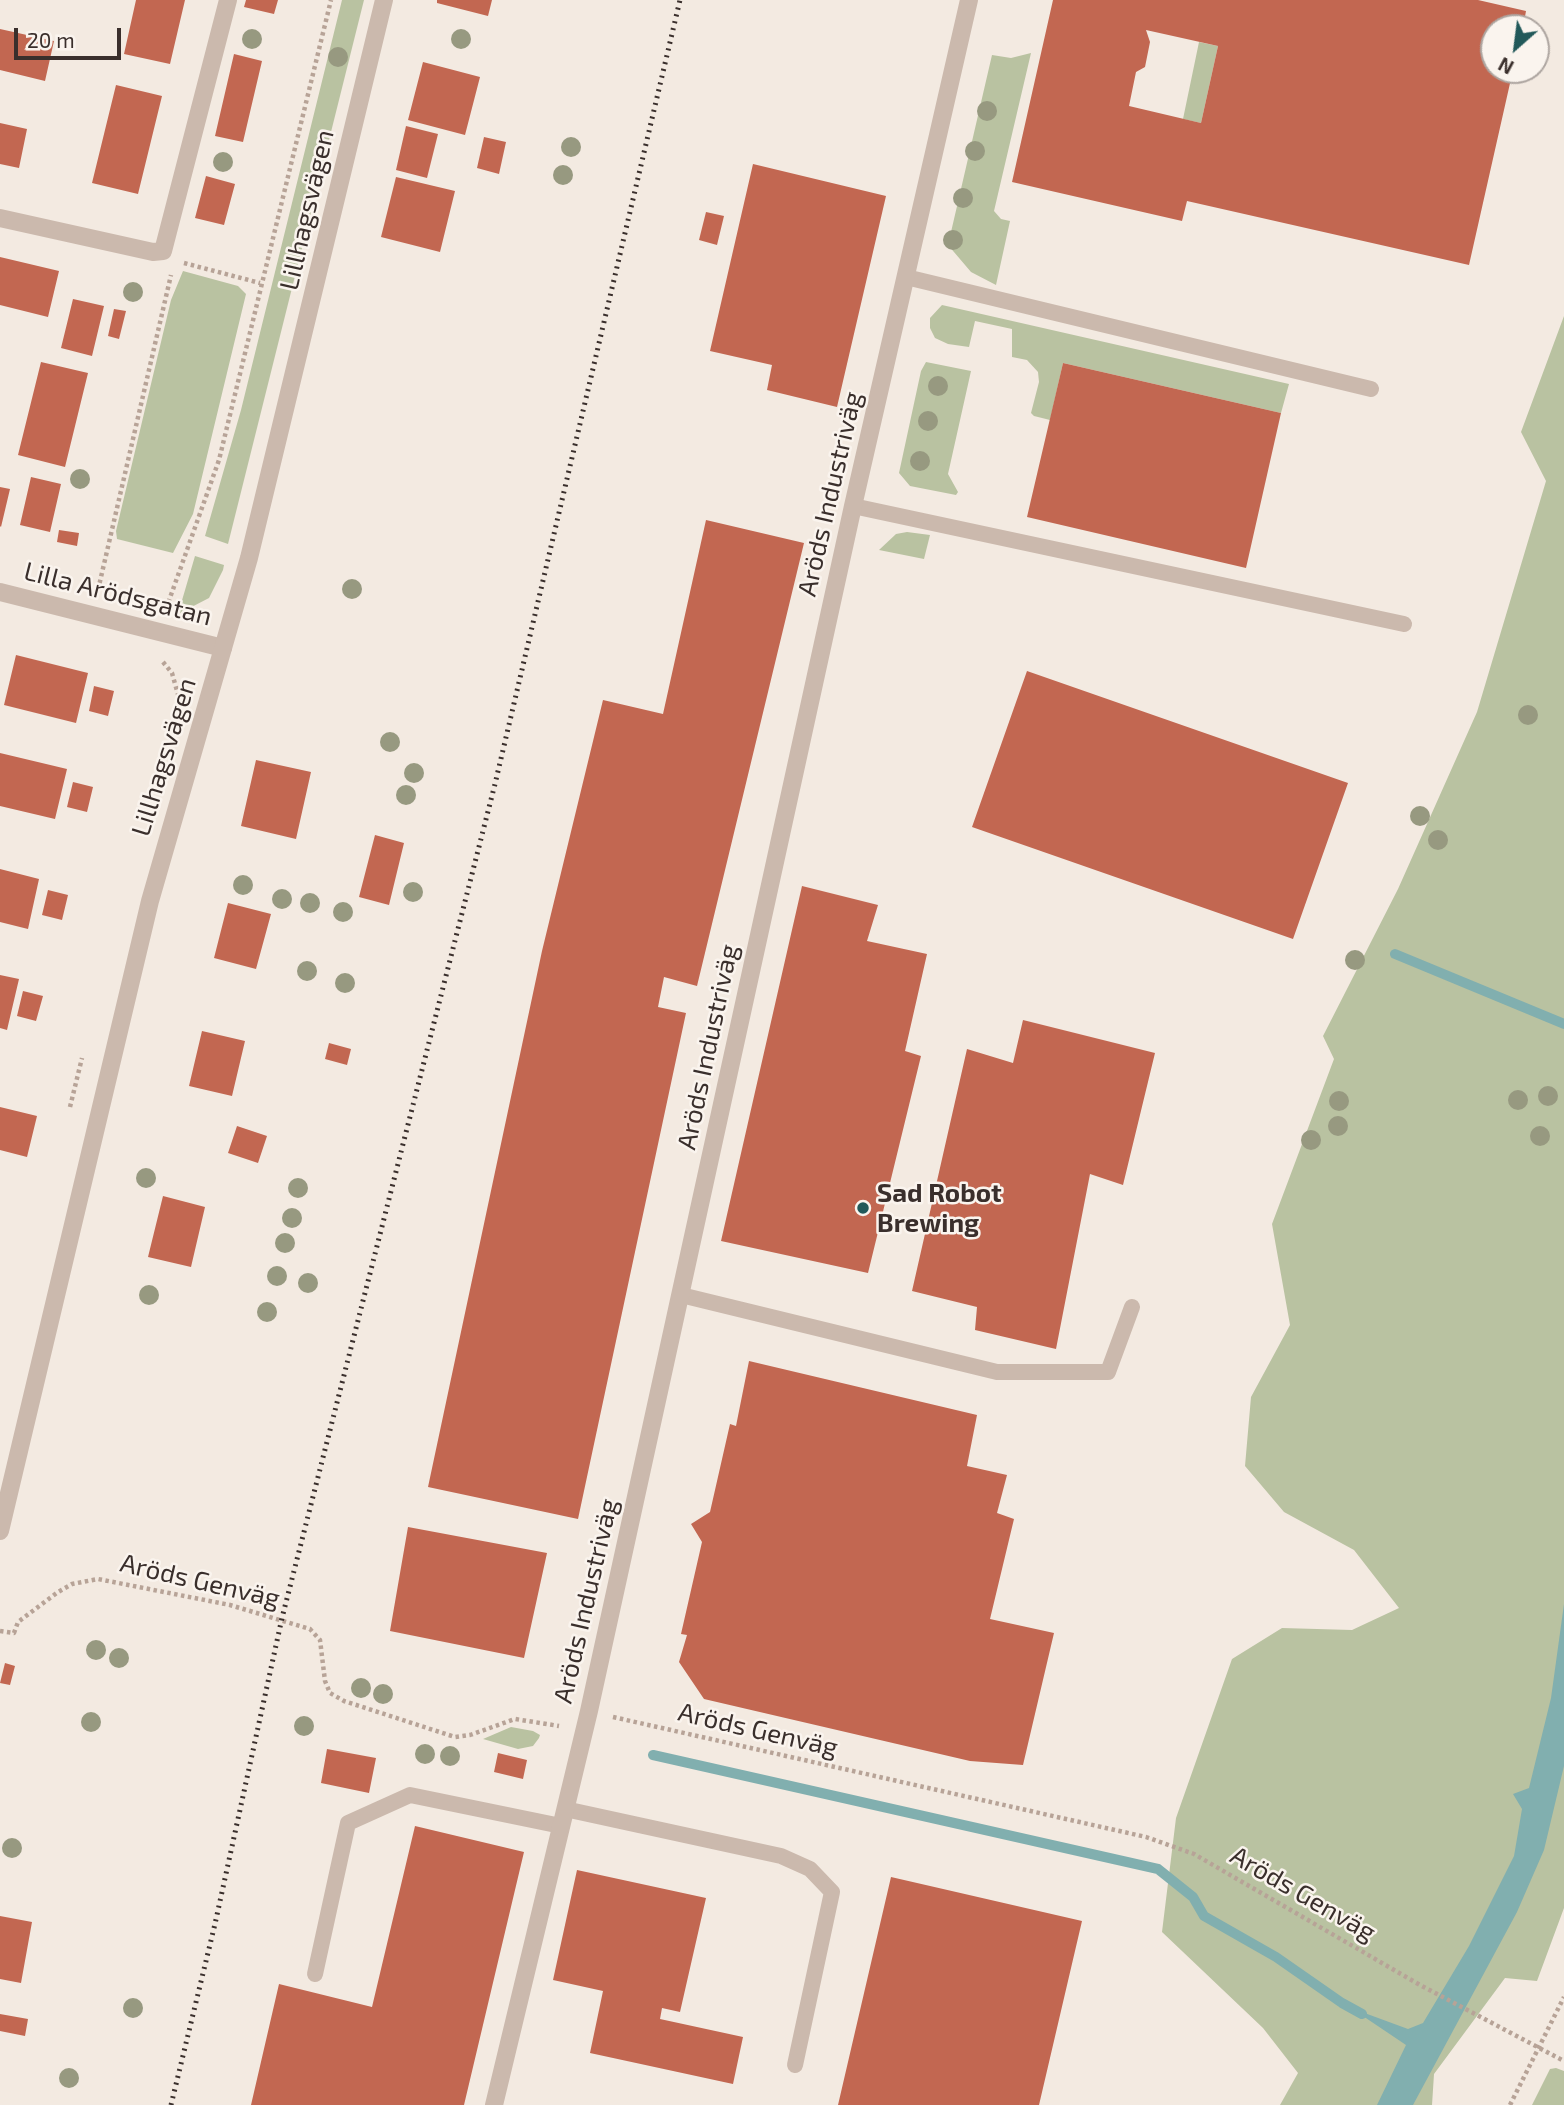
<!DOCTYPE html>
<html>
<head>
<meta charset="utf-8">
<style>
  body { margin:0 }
  #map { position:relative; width:1564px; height:2105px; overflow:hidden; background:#f3eae1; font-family:"Exo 2",sans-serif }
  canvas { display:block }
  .north { position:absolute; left:1480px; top:14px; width:70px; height:70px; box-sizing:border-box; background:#faf4ee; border:2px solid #ada5a0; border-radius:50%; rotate:208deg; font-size:19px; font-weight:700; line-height:28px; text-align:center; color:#3a2f2c }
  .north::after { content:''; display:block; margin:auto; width:24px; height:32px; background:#22595a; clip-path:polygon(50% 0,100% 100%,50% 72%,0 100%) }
  .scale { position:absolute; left:14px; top:28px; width:107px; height:32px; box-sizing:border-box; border:4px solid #3a2f2c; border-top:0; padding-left:9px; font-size:21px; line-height:24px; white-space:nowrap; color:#3a2f2c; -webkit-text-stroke:5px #faf4ee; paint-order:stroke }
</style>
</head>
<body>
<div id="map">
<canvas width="1564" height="2105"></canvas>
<div class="north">N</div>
<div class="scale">20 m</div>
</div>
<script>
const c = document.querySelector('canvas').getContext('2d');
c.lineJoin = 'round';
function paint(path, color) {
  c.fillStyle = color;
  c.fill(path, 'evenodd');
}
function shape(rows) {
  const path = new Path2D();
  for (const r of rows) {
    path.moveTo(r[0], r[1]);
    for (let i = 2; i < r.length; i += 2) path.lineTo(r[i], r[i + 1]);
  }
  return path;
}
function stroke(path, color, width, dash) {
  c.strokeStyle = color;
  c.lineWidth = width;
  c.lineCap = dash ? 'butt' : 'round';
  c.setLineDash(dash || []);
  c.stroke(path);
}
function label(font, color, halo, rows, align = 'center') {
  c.font = font + ' "Exo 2",sans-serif';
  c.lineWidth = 5;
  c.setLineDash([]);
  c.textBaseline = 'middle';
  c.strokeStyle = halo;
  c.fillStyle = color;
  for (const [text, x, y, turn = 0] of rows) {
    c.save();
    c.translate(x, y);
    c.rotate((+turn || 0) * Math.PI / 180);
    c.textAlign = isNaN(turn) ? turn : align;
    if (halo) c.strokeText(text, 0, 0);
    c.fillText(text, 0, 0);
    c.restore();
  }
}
const green = shape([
  [342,0,364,0,228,544,205,536,241,410],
  [1199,42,1218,46,1201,123,1183,119],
  [1031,53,994,211,1001,219,1010,221,996,285,971,272,948,245,992,55,1011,58],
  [183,271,238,286,246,294,193,514,173,553,117,539,116,531,171,300],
  [942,305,1289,384,1281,413,1063,363,1050,420,1034,416,1031,413,1039,382,1038,372,1027,360,1012,357,1012,329,975,321,969,347,948,344,935,338,930,328,930,318],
  [1564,316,1564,1908,1537,1981,1505,1978,1434,2074,1432,2105,1280,2105,1298,2073,1263,2028,1162,1932,1176,1818,1232,1659,1282,1628,1352,1630,1399,1608,1354,1550,1284,1512,1245,1466,1251,1397,1290,1325,1272,1224,1334,1059,1323,1036,1398,889,1477,712,1546,481,1521,432],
  [926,362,971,371,948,474,958,492,956,495,910,486,899,473,921,371],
  [907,532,930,535,924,559,879,550,896,534],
  [195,556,224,565,223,570,209,598,178,614],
  [511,1727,533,1731,540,1735,539,1738,533,1746,518,1749,483,1739],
  [1556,2068,1564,2071,1564,2105,1532,2105,1550,2069]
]);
const water = shape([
  [1564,1604,1564,1766,1544,1850,1517,1912,1413,2105,1377,2105,1406,2045,1351,2008,1408,2029,1423,2023,1469,1946,1514,1856,1522,1809,1513,1794,1529,1788,1551,1698]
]);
const stream = shape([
  [1395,954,1564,1024],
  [653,1755,1158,1869,1193,1897,1204,1916,1276,1957,1342,2003,1362,2014]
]);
const building = shape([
  [136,0,185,0,170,64,124,54],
  [246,0,278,0,274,14,244,7],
  [437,0,492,0,488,16,437,3],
  [1053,0,1478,0,1526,11,1523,28,1494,28,1494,70,1513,70,1469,265,1187,201,1182,221,1012,182],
  [1146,30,1218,46,1201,123,1129,106,1136,72,1145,67,1150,42],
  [0,29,54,41,45,81,0,70],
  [234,54,262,61,243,142,215,136],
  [423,62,480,77,465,135,408,120],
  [116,85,162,96,138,194,92,183],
  [0,123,27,129,19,168,0,164],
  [406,126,438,134,427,178,396,170],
  [484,137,506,142,499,174,477,168],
  [753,164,886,196,837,407,767,390,772,365,710,351],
  [206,176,235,184,224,225,195,218],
  [396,177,455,191,440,252,381,237],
  [706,212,724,216,717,245,699,240],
  [0,257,59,271,48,317,0,305],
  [73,299,104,306,92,356,61,348],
  [114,309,126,311,119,339,108,336],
  [41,362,88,373,65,467,18,455],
  [1063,363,1281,413,1246,568,1027,517],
  [31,477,61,484,50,532,20,525],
  [0,487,10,489,1,527,0,526],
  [706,520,804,543,697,986,664,977,658,1007,686,1013,578,1519,428,1487,542,951,603,700,663,714],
  [59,530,79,533,77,546,57,542],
  [16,655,88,673,76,723,4,705],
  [1027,671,1348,783,1293,939,972,827],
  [94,686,114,691,108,716,89,711],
  [0,753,67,769,55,819,0,806],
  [256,760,311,772,296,839,241,826],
  [73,782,93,787,87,812,67,807],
  [375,835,404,843,389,905,359,897],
  [0,869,39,879,28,929,0,922],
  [802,886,878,905,867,941,927,954,905,1051,921,1056,868,1273,721,1241],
  [48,890,68,895,62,920,42,915],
  [228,903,271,914,256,969,214,958],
  [0,975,19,979,7,1030,0,1028],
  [23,991,43,996,36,1021,17,1016],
  [1023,1020,1155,1053,1123,1185,1090,1174,1056,1349,975,1330,977,1307,912,1291,967,1049,1013,1063],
  [202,1031,245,1041,232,1096,189,1086],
  [329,1043,351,1049,347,1065,325,1059],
  [0,1107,37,1116,27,1157,0,1150],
  [237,1126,267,1136,258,1163,228,1153],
  [163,1196,205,1207,191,1267,148,1257],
  [749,1361,977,1415,967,1466,1007,1475,997,1513,1014,1519,990,1619,1054,1633,1023,1765,970,1761,704,1699,679,1662,687,1635,681,1634,702,1542,691,1524,710,1512,730,1424,736,1426],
  [408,1527,547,1553,524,1658,390,1631],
  [5,1663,15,1666,10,1685,0,1683],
  [327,1749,376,1758,369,1793,321,1783],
  [498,1753,527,1760,523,1779,494,1772],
  [415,1826,524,1852,464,2105,251,2105,279,1984,372,2007],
  [577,1870,706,1898,680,2012,662,2008,660,2019,743,2037,733,2084,590,2053,603,1991,553,1980],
  [891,1877,1082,1921,1039,2105,838,2105],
  [0,1916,32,1922,21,1983,0,1979],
  [0,2014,28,2019,25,2036,0,2031]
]);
const path = shape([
  [184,263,260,283],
  [98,590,171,275],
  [166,609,219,460,331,0],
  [163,662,172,673,179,698],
  [70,1107,82,1058],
  [0,1631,14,1633,18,1622,58,1592,72,1584,98,1579,230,1605,310,1629,320,1640,325,1681,330,1693,344,1701,455,1737,470,1735,515,1719,559,1726],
  [613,1717,1146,1837,1194,1854,1420,1985,1564,2061],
  [1510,2105,1564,1997]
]);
const service = shape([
  [906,277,1371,389],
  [853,506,1404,624],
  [681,1295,997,1372,1108,1372,1132,1307],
  [565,1809,781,1856,810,1869,832,1892,795,2065],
  [315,1974,348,1823,410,1795,561,1826]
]);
const minor = shape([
  [0,218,153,252,163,251,228,0],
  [0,592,223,648],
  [494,2105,589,1711,853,506,969,0]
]);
const tertiary = shape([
  [0,1531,150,901,249,558,384,0]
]);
const rail = shape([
  [171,2105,215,1924,282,1618,495,784,680,0]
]);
const trees = [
  [252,39],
  [461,39],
  [338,57],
  [987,111],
  [571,147],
  [975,151],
  [223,162],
  [563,175],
  [963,198],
  [953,240],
  [133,292],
  [938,386],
  [928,421],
  [920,461],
  [80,479],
  [352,589],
  [1528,715],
  [390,742],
  [414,773],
  [406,795],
  [1420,816],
  [1438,840],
  [243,885],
  [413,892],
  [282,899],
  [310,903],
  [343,912],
  [1355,960],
  [307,971],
  [345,983],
  [1548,1096],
  [1518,1100],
  [1339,1101],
  [1338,1126],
  [1540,1136],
  [1311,1140],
  [146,1178],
  [298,1188],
  [292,1218],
  [285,1243],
  [277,1276],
  [308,1283],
  [149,1295],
  [267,1312],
  [96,1650],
  [119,1658],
  [361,1688],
  [383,1694],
  [91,1722],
  [304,1726],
  [425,1754],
  [450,1756],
  [12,1848],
  [133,2008],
  [69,2078]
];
const markers = [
  [863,1208,7,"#22595a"]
];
const streetNames = [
  ["Lillhagsvägen",307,210,-77],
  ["Aröds Industriväg",830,494,-77],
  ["Lilla Arödsgatan",118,594,14],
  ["Lillhagsvägen",164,757,-73],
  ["Aröds Industriväg",708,1047,-78],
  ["Aröds Genväg",200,1581,13],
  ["Aröds Industriväg",586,1601,-77],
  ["Aröds Genväg",758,1730,13],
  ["Aröds Genväg",1303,1894,30]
];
const poiNames = [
  ["Sad Robot",877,1193],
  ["Brewing",877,1223]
];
paint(green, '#b9c2a1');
paint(water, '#81afaf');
stroke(stream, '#81afaf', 10);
paint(building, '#c26751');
stroke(path, '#b7a397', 4.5, [3.5, 3.5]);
stroke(service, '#cbb9ad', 16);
stroke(minor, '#cbb9ad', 18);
stroke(tertiary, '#cbb9ad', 18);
stroke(rail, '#3a2f2c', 5, [2, 5]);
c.fillStyle = '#979980';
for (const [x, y] of trees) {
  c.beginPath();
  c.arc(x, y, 10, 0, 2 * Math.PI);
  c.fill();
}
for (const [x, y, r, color] of markers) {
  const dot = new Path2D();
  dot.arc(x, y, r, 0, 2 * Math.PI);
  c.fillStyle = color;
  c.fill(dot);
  stroke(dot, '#faf4ee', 2.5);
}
label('26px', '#3a2f2c', '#faf4ee', streetNames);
label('bold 26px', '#3a2f2c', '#faf4ee', poiNames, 'left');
</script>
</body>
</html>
